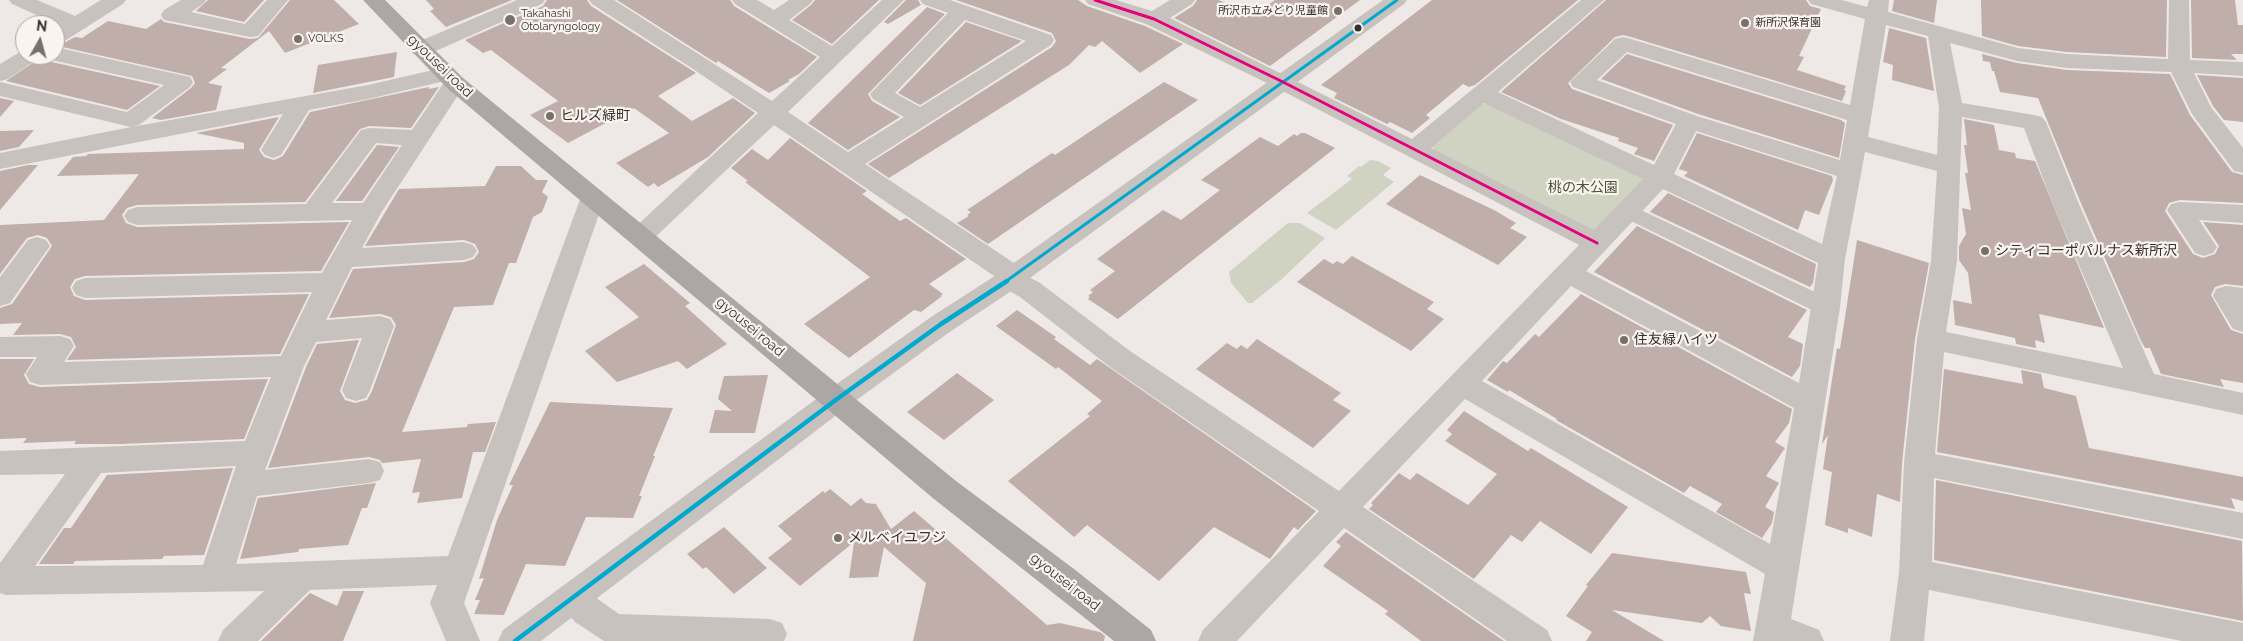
<!DOCTYPE html>
<html>
<head>
<meta charset="utf-8">
<style>
  body { margin:0 }
  #map { position:relative; width:2243px; height:641px; overflow:hidden; background:#eee9e6; font-family:Raleway,sans-serif }
  canvas { display:block }
  .north { position:absolute; left:15px; top:15px; width:50px; height:50px; box-sizing:border-box; background:#f9f4ef; border:1px solid #aca5a1; border-radius:50%; rotate:7deg; font-size:14px; font-weight:700; line-height:20px; text-align:center; color:#382f2c }
  .north::after { content:''; display:block; margin:auto; width:18px; height:22px; background:#78706d; clip-path:polygon(50% 0,100% 100%,50% 72%,0 100%) }
</style>
</head>
<body>
<div id="map">
<canvas width="2243" height="641"></canvas>
<div class="north">N</div>
</div>
<script>
const c = document.querySelector('canvas').getContext('2d');
c.lineJoin = 'round';
function paint(path, color) {
  c.fillStyle = color;
  c.fill(path, 'evenodd');
}
function shape(rows) {
  const path = new Path2D();
  for (const r of rows) {
    path.moveTo(r[0], r[1]);
    for (let i = 2; i < r.length; i += 2) path.lineTo(r[i], r[i + 1]);
  }
  return path;
}
function stroke(path, color, width, dash) {
  c.strokeStyle = color;
  c.lineWidth = width;
  c.lineCap = dash ? 'butt' : 'round';
  c.setLineDash(dash || []);
  c.stroke(path);
}
function label(font, color, halo, rows, align = 'center') {
  c.font = font + ' Raleway,"Noto Sans JP",sans-serif';
  c.lineWidth = 4.5;
  c.setLineDash([]);
  c.textBaseline = 'middle';
  c.strokeStyle = halo;
  c.fillStyle = color;
  for (const [text, x, y, turn = 0] of rows) {
    c.save();
    c.translate(x, y);
    c.rotate((+turn || 0) * Math.PI / 180);
    c.textAlign = isNaN(turn) ? turn : align;
    if (halo) c.strokeText(text, 0, 0);
    c.fillText(text, 0, 0);
    c.restore();
  }
}
const green = shape([
  [1482,104,1490,104,1642,176,1643,181,1595,230,1586,230,1435,152,1432,146],
  [1370,160,1378,161,1391,168,1383,175,1394,182,1336,230,1307,213,1352,179,1347,176,1359,166,1361,167],
  [1288,223,1300,223,1325,238,1283,278,1252,303,1248,303,1231,283,1229,272]
]);
const building = shape([
  [208,0,264,0,244,22,196,11],
  [290,0,334,0,359,24,285,53,269,31,221,68,227,69,208,83,222,86,216,110,161,120,152,118,191,88,195,83,192,76,58,46,75,37,82,38,108,21,146,29,161,19,164,22,250,39,258,38],
  [426,0,512,0,446,27,430,11,434,9],
  [547,0,587,0,591,6,696,73,658,96,692,121,733,98,755,113,708,157,658,187,654,183,648,187,616,163,669,133,634,108,568,143,530,115,558,101,491,50,483,53,465,40,543,6],
  [617,0,730,0,734,6,817,57,799,74,788,80,790,81,769,93,718,61,716,63],
  [815,0,879,0,832,44,792,20,811,5],
  [906,0,918,0,921,5,888,24,884,22],
  [956,0,1078,0,1087,6,1145,26,1183,44,1140,73,1102,41,1095,47,1089,45,1069,65,889,178,868,164,1052,47,1056,41,1052,33],
  [1197,0,1219,0,1251,16,1275,0,1360,0,1270,66,1174,18,1193,6],
  [1432,0,1578,0,1475,85,1469,87,1463,84,1426,115,1430,118,1412,133,1390,122,1387,124,1334,98,1337,93,1321,85],
  [1606,0,1806,0,1810,6,1821,9,1799,56,1804,57,1797,70,1846,86,1844,90,1846,91,1842,101,1631,37,1623,35,1615,37,1568,83,1572,89,1673,125,1654,161,1634,154,1638,148,1618,141,1619,138,1561,119,1501,92],
  [1894,0,1937,0,1934,23,1892,11],
  [1981,0,2167,0,2166,57,2067,52,2018,46,1982,36],
  [2191,0,2235,0,2238,25,2243,25,2243,54,2231,54,2237,60,2192,58],
  [927,7,945,14,868,94,872,101,900,117,848,150,808,123],
  [966,22,1022,41,920,105,898,93],
  [1889,28,1926,38,1934,91,1892,80,1893,65,1883,62],
  [397,52,394,77,313,93,318,65],
  [1627,54,1841,120,1845,123,1839,158,1698,114,1601,79],
  [1982,54,2017,63,2067,70,2170,74,2190,115,2232,172,2243,175,2243,203,2180,200,2169,203,2165,211,2193,254,2203,258,2215,254,2219,246,2203,222,2243,225,2243,286,2225,284,2215,287,2211,295,2231,330,2243,334,2243,383,2220,379,2224,387,2161,374,2150,348,2145,348,2141,341,2080,201,2038,98,2000,92,1994,71,1992,71,1990,62,1983,61],
  [43,56,47,61,160,86,127,110,6,81],
  [2197,75,2243,78,2243,122,2224,120,2213,106],
  [1164,82,1198,100,988,244,957,223,969,216,967,215,971,212,967,210,1052,153,1055,155],
  [429,87,429,89,439,87,411,128,369,126,360,129,305,202,137,205,127,208,122,215,126,223,137,227,349,222,321,271,85,276,75,279,70,287,74,296,85,300,309,294,280,354,67,360,76,347,71,337,60,334,13,335,22,323,0,324,0,308,12,304,52,246,47,238,38,235,27,238,0,274,0,225,104,220,139,174,57,176,73,157,86,156,88,154,244,149,244,143,196,133,279,117,259,150,264,157,274,160,283,156,310,112],
  [0,98,14,101,0,117],
  [1964,119,1994,125,1999,150,2015,153,2016,158,2035,161,2104,328,2039,314,2045,343,2035,340,2036,348,2016,344,2015,338,1955,325,1953,300,1972,304,1968,273,1959,260,1959,246,1966,234,1962,208,1971,210,1965,173,1968,173,1964,145,1967,145],
  [34,130,19,147,0,151,0,131],
  [1301,133,1305,133,1335,148,1118,319,1088,299,1090,297,1088,296,1093,292,1090,290,1115,271,1097,259,1163,210,1181,220,1220,190,1201,180,1260,137,1278,146,1294,134,1297,136],
  [1697,133,1832,176,1833,180,1819,215,1805,210,1798,230,1684,176,1688,172,1679,169],
  [790,138,867,191,862,194,900,221,906,218,966,259,929,284,943,294,941,295,942,296,921,312,914,310,849,358,804,324,870,277,762,195,745,182,748,181,731,168,752,149,768,160],
  [377,145,399,147,362,201,336,201],
  [28,165,38,165,0,210,0,171],
  [496,166,521,166,536,180,548,180,542,192,548,197,542,212,533,217,516,263,509,263,493,305,454,307,402,432,467,427,468,424,496,422,485,452,473,452,462,498,417,503,420,492,412,493,421,459,382,463,380,460,369,457,268,468,306,367,317,344,359,340,340,391,345,400,355,403,367,400,372,391,396,325,391,317,380,314,329,318,353,269,464,262,474,259,479,252,475,244,464,240,365,246,399,189,485,186],
  [1420,175,1494,210,1516,223,1510,228,1527,237,1498,265,1386,204],
  [1668,193,1816,264,1813,283,1810,287,1650,212],
  [1637,226,1807,310,1788,337,1803,344,1800,366,1792,377,1594,272],
  [1857,240,1929,263,1915,339,1902,463,1900,502,1877,494,1872,537,1848,528,1848,533,1825,525,1832,472,1823,469,1828,435,1822,444,1837,348,1840,349],
  [1352,256,1434,302,1427,309,1444,319,1411,351,1297,282,1324,259,1333,264,1337,261,1343,264],
  [644,264,690,303,685,306,727,344,687,369,678,361,617,382,585,351,639,317,605,287],
  [1581,294,1792,409,1789,423,1775,442,1785,448,1766,476,1779,483,1765,507,1774,512,1772,523,1762,538,1716,512,1722,504,1690,486,1684,493,1556,420,1557,419,1509,390,1508,392,1487,380,1503,361,1507,363,1535,334,1539,337],
  [1017,310,1056,337,1054,339,1090,365,1097,359,1316,511,1298,530,1294,527,1270,559,1214,527,1159,581,1087,525,1074,537,1008,481,1090,416,1087,414,1102,401,1058,367,1056,369,996,326],
  [1257,339,1341,393,1333,400,1351,411,1313,448,1196,369,1227,343,1237,349,1241,345,1247,349],
  [0,359,34,359,24,375,29,384,40,387,268,379,244,439,120,444,74,444,76,441,23,443,27,438,0,439],
  [1944,369,2023,384,2021,370,2041,374,2044,388,2076,396,2089,448,2243,477,2243,501,2231,498,2235,509,1937,452],
  [957,373,994,400,944,440,907,412],
  [768,375,755,433,709,433,715,410,732,411,718,399,724,376],
  [550,402,673,408,653,456,655,456,639,496,642,496,633,518,586,517,565,566,526,564,504,615,474,614,480,600,475,600,484,578,479,579,497,520,513,485,509,485],
  [1464,411,1528,451,1531,448,1628,507,1591,554,1540,521,1522,542,1511,535,1474,579,1369,509,1373,505,1371,503,1399,473,1410,480,1417,473,1468,505,1497,474,1445,441,1452,434,1447,430],
  [233,468,204,555,164,556,162,559,75,561,73,564,39,564,64,528,71,528,107,475],
  [1936,480,2242,541,2243,621,1934,560],
  [376,483,367,508,362,508,348,545,299,549,298,552,240,559,258,498],
  [830,489,851,506,861,498,866,503,876,504,891,529,914,511,1047,625,1060,623,1100,632,1105,636,1104,641,913,641,926,583,884,547,878,577,849,578,854,542,800,586,768,558,792,539,778,526,823,491,825,493],
  [724,527,767,568,734,594,706,567,703,569,687,554],
  [1346,532,1504,641,1421,641,1385,614,1388,611,1323,566,1341,546,1336,542],
  [1612,553,1746,572,1751,594,1744,593,1751,631,1721,626,1710,616,1702,623,1612,610,1664,641,1586,641,1592,632,1566,616,1588,586,1586,585],
  [343,591,364,591,343,641,261,641,310,593,337,606]
]);
const pedestrian = shape([
  [1628,204,1834,301,1837,307,1834,313,1826,315,1818,313,1621,216,1618,211,1621,206,1628,204]
]);
const minor = shape([
  [9,0,37,0,75,16,101,0,126,0,123,4,63,42,55,44,55,28,59,25,12,4,9,0],
  [181,0,206,0,203,4,191,12,245,24,267,0,288,0,258,36,250,37,164,20,161,15,164,10,181,0],
  [517,0,545,0,542,4,429,54,421,56,413,54,410,49,413,44,517,0],
  [589,0,614,0,772,101,820,57,735,4,732,0,757,0,774,10,789,0,813,0,810,4,789,20,832,46,882,0,904,0,788,112,848,152,904,117,873,99,870,94,948,13,923,4,920,0,950,0,1051,35,1054,40,1051,45,865,164,1023,269,1027,276,1040,283,1130,351,1339,491,1579,245,1275,87,1146,24,1088,4,1085,0,1116,0,1152,11,1170,0,1195,0,1192,4,1170,18,1412,139,1581,0,1604,0,1498,92,1654,165,1676,124,1573,87,1570,82,1615,39,1623,37,1631,39,1850,105,1865,19,1811,4,1808,0,1842,0,1867,7,1869,0,1889,0,1888,12,2018,48,2067,54,2168,59,2169,0,2189,0,2190,60,2243,62,2243,76,2194,73,2211,107,2243,148,2243,173,2234,171,2192,114,2171,72,2067,68,2017,61,1950,43,1962,103,2034,115,2042,117,2046,122,2078,202,2154,374,2243,393,2243,415,1944,352,1935,454,2243,513,2243,539,1934,478,1932,562,2243,623,2243,641,2182,641,1929,590,1924,641,1890,641,1899,573,1904,463,1917,339,1931,261,1937,171,1865,152,1845,259,1840,307,1791,619,1819,630,1824,641,1753,641,1765,574,1465,399,1363,507,1547,630,1552,641,1507,641,1344,528,1237,641,1198,641,1203,630,1319,511,1110,367,1020,297,1001,286,997,278,774,125,650,242,641,245,632,242,628,236,632,230,758,113,693,69,592,4,589,0],
  [965,20,1026,41,920,107,895,93,965,20],
  [1886,25,1928,36,1939,108,1937,155,1868,137,1886,25],
  [1627,52,1847,120,1840,160,1697,116,1597,80,1627,52],
  [1484,103,1643,179,1594,230,1431,148,1484,103],
  [1962,117,2024,128,2052,202,2123,368,1946,332,1957,261,1962,117],
  [1696,131,1837,176,1822,244,1674,174,1696,131],
  [1663,189,1818,263,1799,383,1586,271,1663,189],
  [1571,286,1794,408,1770,544,1482,381,1571,286],
  [55,47,190,77,193,82,190,87,139,125,131,127,368,85,446,67,454,69,457,74,456,76,463,78,466,83,381,213,362,248,464,242,473,245,477,251,473,257,464,260,352,267,326,320,380,316,390,319,394,326,370,390,366,398,356,401,346,398,342,390,362,338,316,342,304,366,265,470,369,459,380,462,384,471,380,480,369,483,257,496,236,564,448,556,581,197,584,191,593,189,602,191,605,197,464,603,480,641,446,641,430,603,437,585,310,590,258,641,218,641,223,630,264,591,6,595,0,593,0,563,65,474,0,475,0,451,245,441,271,377,40,385,30,382,26,374,37,357,0,357,0,337,60,336,70,339,74,346,64,362,281,356,312,292,85,298,76,295,72,288,76,281,85,278,322,273,352,220,137,225,128,222,124,216,128,210,137,207,306,204,361,130,369,128,412,130,445,81,368,99,309,110,281,155,273,158,265,155,261,150,283,114,0,169,0,153,131,127,0,96,0,82,127,112,164,85,47,59,45,55,55,55,55,47],
  [376,143,402,145,363,203,332,203,376,143],
  [236,466,203,565,35,566,101,473,236,466],
  [25,49,25,55,39,55,36,60,8,79,0,81,0,64,25,49],
  [2180,202,2243,205,2243,223,2199,220,2217,247,2213,253,2204,256,2195,253,2167,210,2171,204,2180,202],
  [37,237,46,240,50,246,10,303,0,306,0,277,28,240,37,237],
  [2226,286,2243,288,2243,332,2233,329,2213,296,2216,289,2226,286],
  [574,582,586,587,599,600,619,614,770,619,782,623,787,634,784,641,604,641,575,622,562,607,557,597,562,587,574,582]
]);
const tertiary = shape([
  [1383,0,1407,0,1404,4,1019,286,951,331,847,407,541,641,498,641,503,630,827,391,931,317,1001,272,1383,0]
]);
const trunk = shape([
  [363,0,385,0,463,78,956,481,1074,569,1151,630,1156,641,1114,641,934,499,447,88,363,0]
]);
const bus1Far1 = shape([
  [1005,282,1397,0]
]);
const bus1 = shape([
  [515,641,837,399,941,324,1007,281]
]);
const bus2 = shape([
  [1095,0,1154,19,1283,82,1597,243]
]);
const markers = [
  [1338,11,5,"#78706d"],
  [510,20,6,"#78706d"],
  [1745,23,5,"#78706d"],
  [1358,28,4.5,"#382f2c"],
  [298,39,5,"#78706d"],
  [550,116,5,"#78706d"],
  [1985,251,5,"#78706d"],
  [1624,340,5,"#78706d"],
  [838,538,5,"#78706d"]
];
const farPoinames = [
  ["所沢市立みどり児童館",1328,11,"right"],
  ["Takahashi",521,14],
  ["Otolaryngology",521,27],
  ["新所沢保育園",1755,23],
  ["VOLKS",308,39]
];
const streetNames = [
  ["gyousei road",440,66,44],
  ["gyousei road",750,327,40],
  ["gyousei road",1065,582,38]
];
const poiNames = [
  ["ヒルズ緑町",560,116],
  ["シティコーポパルナス新所沢",1995,251],
  ["住友緑ハイツ",1634,340],
  ["メルベイユフジ",848,538]
];
const parkNames = [
  ["桃の木公園",1583,188]
];
paint(green, '#d0d2c2');
paint(building, '#c0aeaa');
paint(pedestrian, '#c7c2be');
paint(minor, '#c7c2be');
paint(tertiary, '#c7c2be');
paint(trunk, '#aca7a4');
stroke(bus1Far1, '#00a9ce', 3);
stroke(bus1, '#00a9ce', 4.5);
stroke(bus2, '#e5007d', 3);
for (const [x, y, r, color] of markers) {
  const dot = new Path2D();
  dot.arc(x, y, r, 0, 2 * Math.PI);
  c.fillStyle = color;
  c.fill(dot);
  stroke(dot, '#f9f4ef', 2);
}
label('11px', '#382f2c', '#f9f4ef', farPoinames, 'left');
label('14px', '#382f2c', '#f9f4ef', streetNames);
label('14px', '#382f2c', '#f9f4ef', poiNames, 'left');
label('14px', '#495433', '#f9f4ef', parkNames);
</script>
</body>
</html>
